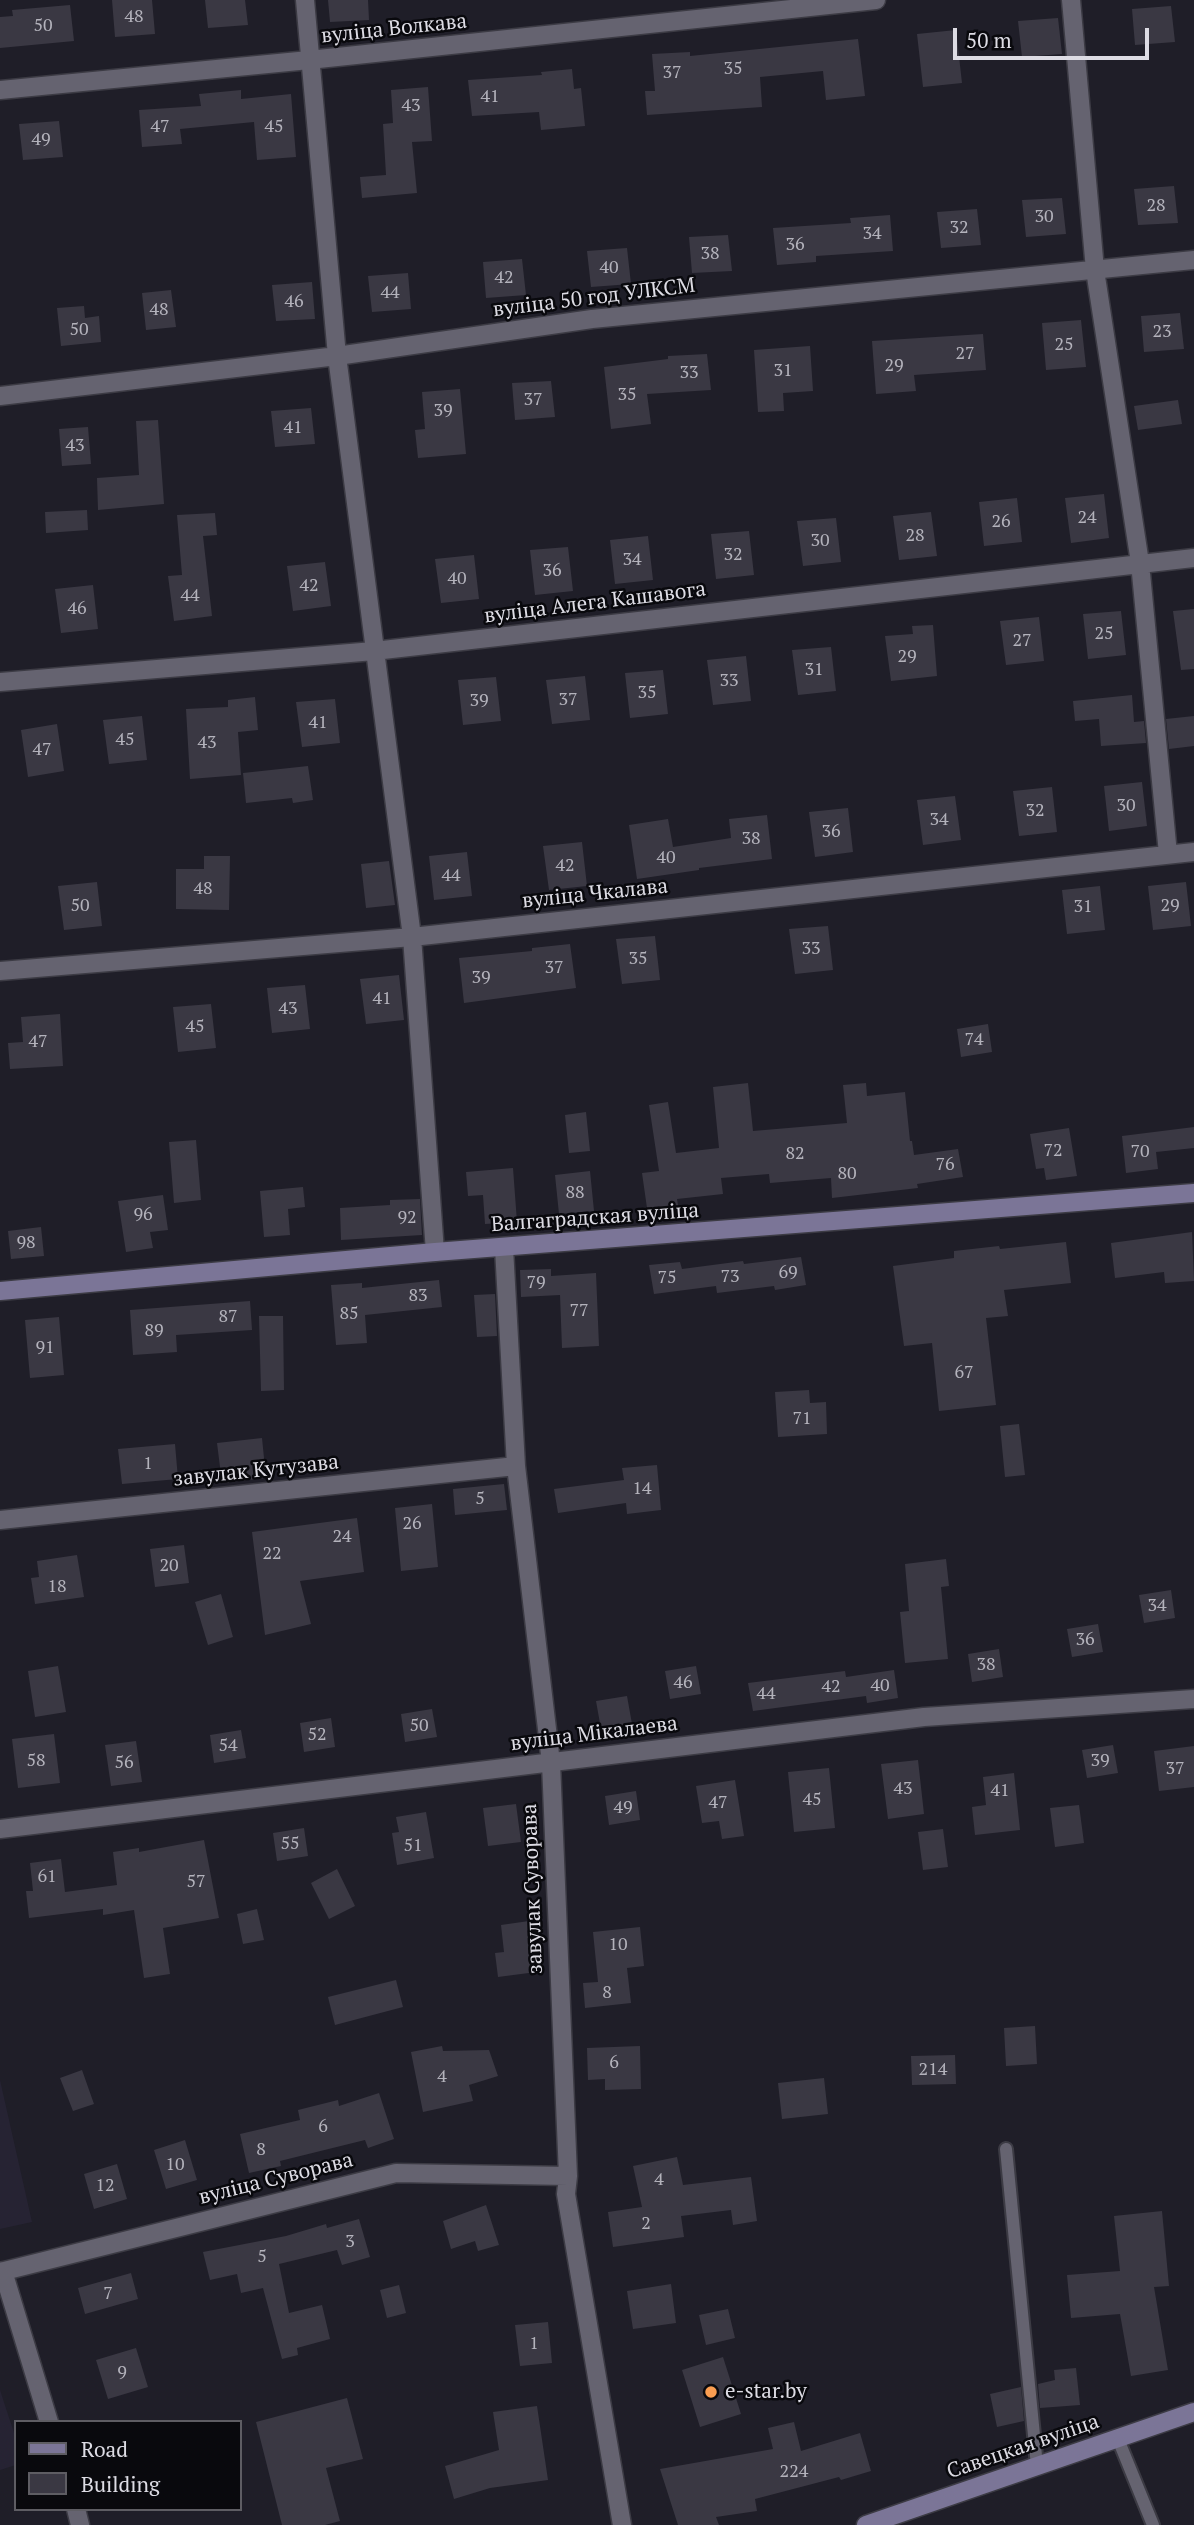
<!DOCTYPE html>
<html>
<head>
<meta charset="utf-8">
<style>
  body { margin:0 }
  #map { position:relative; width:1194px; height:2525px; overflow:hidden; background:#1f1e28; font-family:"PT Serif",serif }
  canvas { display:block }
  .legend { position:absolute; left:14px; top:2420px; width:228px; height:91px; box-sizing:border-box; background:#09090d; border:2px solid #5e5d63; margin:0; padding:9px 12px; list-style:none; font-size:21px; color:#dddce4 }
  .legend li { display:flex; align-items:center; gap:14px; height:35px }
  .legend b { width:35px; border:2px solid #5e5d63 }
  .scale { position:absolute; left:953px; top:28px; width:196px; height:32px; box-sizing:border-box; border:4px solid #dddce4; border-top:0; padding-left:9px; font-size:21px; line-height:24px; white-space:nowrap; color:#dddce4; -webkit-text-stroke:5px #09090d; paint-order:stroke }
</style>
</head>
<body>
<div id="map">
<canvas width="1194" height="2525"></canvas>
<ul class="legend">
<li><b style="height:9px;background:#7b7597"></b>Road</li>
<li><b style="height:19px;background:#3a3843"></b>Building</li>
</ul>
<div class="scale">50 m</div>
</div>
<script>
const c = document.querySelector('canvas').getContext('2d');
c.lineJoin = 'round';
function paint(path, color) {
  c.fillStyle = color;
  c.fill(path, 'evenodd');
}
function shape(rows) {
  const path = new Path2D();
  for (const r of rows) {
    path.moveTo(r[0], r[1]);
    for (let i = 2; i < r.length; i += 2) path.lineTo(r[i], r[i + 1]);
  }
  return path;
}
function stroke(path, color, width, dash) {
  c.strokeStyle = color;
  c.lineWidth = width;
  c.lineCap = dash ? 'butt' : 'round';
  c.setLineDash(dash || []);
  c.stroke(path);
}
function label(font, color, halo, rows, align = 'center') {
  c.font = font + ' "PT Serif",serif';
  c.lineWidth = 5;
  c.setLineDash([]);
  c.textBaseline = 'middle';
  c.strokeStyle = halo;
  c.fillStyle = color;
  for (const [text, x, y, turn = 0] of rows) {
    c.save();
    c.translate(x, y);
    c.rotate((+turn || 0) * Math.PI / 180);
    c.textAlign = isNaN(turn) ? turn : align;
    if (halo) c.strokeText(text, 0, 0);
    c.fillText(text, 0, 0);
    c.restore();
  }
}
const built = shape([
  [0,2080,32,2222,0,2229],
  [0,2390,16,2439,16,2465,0,2470]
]);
const building = shape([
  [112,0,152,0,155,34,115,37],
  [205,0,245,0,248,25,208,28],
  [328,0,368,0,369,20,330,22],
  [70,5,74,41,0,48,0,17,13,16,12,10],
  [1171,6,1175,42,1135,45,1132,9],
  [1058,18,1062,54,1022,57,1018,21],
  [956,30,962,83,923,87,917,34],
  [858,39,865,96,826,100,823,71,760,77,762,107,647,115,645,91,655,91,652,54,690,52,690,56],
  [572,69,574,89,581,88,585,126,541,130,539,112,472,116,468,80,542,75,541,72],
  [428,87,432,141,412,142,417,193,362,198,360,177,386,175,383,124,393,123,391,90],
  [241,90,241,99,291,94,296,157,257,160,254,122,180,129,182,144,142,147,139,110,201,106,199,94],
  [59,121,63,157,23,160,19,124],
  [1174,186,1178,223,1138,225,1134,189],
  [1062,198,1066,234,1026,237,1022,200],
  [977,209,981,245,941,248,937,212],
  [890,215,893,251,816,256,816,262,777,265,773,228,851,223,850,218],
  [728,235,732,271,692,273,689,237],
  [627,248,631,284,591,287,587,251],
  [522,259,526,295,486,298,483,262],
  [408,273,411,309,372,312,368,276],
  [312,282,315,319,276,321,272,285],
  [171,290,176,327,146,330,142,293],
  [84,306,85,318,99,316,101,342,61,346,57,308],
  [1180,313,1184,349,1144,352,1141,316],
  [1081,320,1086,367,1046,370,1042,323],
  [983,334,986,370,914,375,916,391,876,394,872,341],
  [810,346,813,391,783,393,784,411,758,412,754,350],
  [707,354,711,390,647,394,651,424,611,429,604,367,668,359,668,356],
  [551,381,555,417,515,420,512,383],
  [460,389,466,454,418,458,415,430,425,429,422,392],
  [1178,400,1182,424,1138,430,1134,406],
  [311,408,315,444,275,447,271,411],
  [158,420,164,504,98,510,97,478,139,475,136,421],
  [88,427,91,464,62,466,59,429],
  [1104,494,1109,538,1071,543,1065,498],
  [1017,498,1022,542,984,546,979,502],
  [87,510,88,530,46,533,45,512],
  [931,512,937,556,899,560,893,516],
  [215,513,217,535,203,536,212,616,174,621,168,576,182,575,177,515],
  [836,518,841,562,803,566,797,521],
  [749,531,754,575,716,579,711,534],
  [648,536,653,580,615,584,610,540],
  [568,547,573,591,535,595,530,550],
  [474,555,479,599,441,603,435,559],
  [325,562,331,606,293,611,287,566],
  [93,585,98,629,61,633,55,589],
  [1194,609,1194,669,1181,670,1173,611],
  [1121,611,1126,655,1088,659,1083,614],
  [1039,617,1044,661,1006,665,1000,621],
  [933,625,937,676,891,681,885,636,913,634,912,626],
  [831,647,836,691,798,695,792,650],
  [746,656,751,701,713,705,707,660],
  [663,670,668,714,630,718,625,673],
  [585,676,590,720,552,724,546,680],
  [496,677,501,721,463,725,458,680],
  [1132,695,1134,722,1144,721,1146,743,1101,746,1099,719,1075,721,1073,701],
  [255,697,258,730,238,732,241,775,190,779,186,709,228,707,228,700],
  [335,699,340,743,302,747,296,702],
  [142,716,147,760,109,764,103,720],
  [1194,716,1194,746,1169,749,1166,719],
  [57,724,64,771,28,777,21,730],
  [308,766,313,800,293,803,292,798,246,803,243,773],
  [1142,782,1147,826,1109,831,1104,786],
  [1052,787,1057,832,1019,836,1013,791],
  [955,796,961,840,923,845,917,800],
  [848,808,853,852,815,857,809,812],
  [767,815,772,859,699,868,699,870,637,879,629,825,668,819,673,847,731,838,729,819],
  [582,842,587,886,549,890,543,846],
  [467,852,472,896,434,900,429,856],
  [204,856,230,856,229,910,176,909,176,869,204,869],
  [389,861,395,905,366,908,361,864],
  [97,882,102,926,64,930,58,886],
  [1186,882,1191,926,1153,930,1148,886],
  [1100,886,1105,930,1067,934,1062,890],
  [828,926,833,970,795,974,789,929],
  [655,936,660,980,622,984,616,939],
  [570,944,576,988,464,1003,459,958,532,951,532,948],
  [399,975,404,1020,366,1024,360,979],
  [305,985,310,1029,272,1033,267,988],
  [211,1004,216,1048,178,1052,173,1007],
  [60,1014,63,1066,10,1069,8,1043,23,1042,21,1017],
  [988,1024,992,1052,961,1057,957,1029],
  [748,1083,753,1131,847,1123,843,1085,866,1083,867,1096,905,1092,910,1141,912,1141,914,1155,958,1149,963,1177,917,1184,918,1188,832,1198,831,1178,770,1183,769,1174,721,1178,723,1194,677,1199,679,1211,648,1215,642,1173,659,1171,649,1105,668,1102,676,1153,719,1148,713,1087],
  [586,1112,590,1151,569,1153,565,1115],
  [1194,1127,1194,1148,1156,1152,1158,1169,1126,1173,1122,1136],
  [1069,1128,1077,1176,1046,1180,1044,1168,1036,1169,1030,1134],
  [196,1140,201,1200,174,1203,169,1142],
  [513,1168,517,1222,485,1224,483,1195,468,1196,466,1172],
  [590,1171,594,1211,559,1214,555,1175],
  [303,1187,305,1207,288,1209,290,1235,264,1237,260,1191],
  [163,1195,168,1230,150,1232,153,1248,126,1252,118,1201],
  [420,1199,422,1235,341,1240,340,1208,390,1205,390,1200],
  [41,1227,44,1256,11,1259,8,1231],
  [1192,1232,1194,1281,1165,1283,1164,1272,1115,1278,1111,1243],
  [1066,1242,1071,1283,1004,1290,1008,1316,986,1318,996,1405,939,1411,932,1343,904,1346,893,1266,954,1258,954,1251,999,1246,1000,1249],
  [801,1257,806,1285,775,1290,774,1286,717,1293,716,1286,654,1294,649,1265,680,1262,682,1269,743,1261,744,1264],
  [551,1269,551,1276,596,1273,599,1346,562,1348,560,1295,521,1297,520,1270],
  [439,1280,442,1307,365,1315,367,1343,336,1345,331,1285,362,1283,362,1288],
  [495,1294,497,1336,477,1337,474,1295],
  [250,1301,252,1330,176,1335,177,1352,133,1355,130,1310],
  [259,1316,283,1316,284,1390,261,1391],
  [59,1317,64,1375,30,1378,25,1320],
  [809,1390,810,1403,826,1402,827,1434,778,1437,775,1392],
  [1019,1424,1025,1475,1005,1477,1000,1426],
  [262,1438,266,1478,222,1483,217,1443],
  [175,1444,178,1479,122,1484,118,1449],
  [657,1465,661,1510,627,1514,626,1503,558,1513,554,1489,624,1480,622,1468],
  [504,1484,507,1510,455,1515,453,1489],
  [432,1504,438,1567,401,1571,395,1508],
  [357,1518,364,1572,300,1581,311,1624,265,1635,252,1532],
  [184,1545,189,1583,155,1587,150,1549],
  [77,1555,84,1597,35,1604,31,1578,39,1577,37,1561],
  [946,1559,949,1586,941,1587,948,1659,905,1663,900,1612,909,1611,905,1564],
  [1171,1590,1175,1618,1144,1623,1139,1595],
  [221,1594,233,1637,208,1645,195,1602],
  [1098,1624,1103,1652,1072,1657,1067,1629],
  [999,1649,1003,1677,972,1682,968,1654],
  [58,1666,66,1712,35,1717,28,1671],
  [696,1666,701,1694,670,1699,665,1671],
  [894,1670,898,1698,867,1703,866,1696,753,1711,748,1683,845,1671,846,1677],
  [627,1696,632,1724,601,1729,596,1701],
  [432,1709,437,1737,405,1742,401,1714],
  [331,1718,335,1747,304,1752,300,1723],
  [241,1730,246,1758,214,1763,210,1735],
  [54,1734,60,1783,18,1788,12,1739],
  [136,1741,142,1782,111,1786,105,1745],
  [1113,1745,1118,1773,1087,1778,1082,1750],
  [1194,1746,1194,1787,1159,1791,1154,1751],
  [918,1760,924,1814,888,1819,881,1764],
  [829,1768,835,1828,794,1832,788,1772],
  [1014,1773,1020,1830,975,1835,972,1807,986,1805,983,1777],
  [735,1780,744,1836,722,1839,719,1821,702,1823,696,1786],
  [636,1791,640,1820,609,1825,605,1796],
  [516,1804,521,1842,488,1846,483,1808],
  [1079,1805,1084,1843,1055,1847,1050,1808],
  [426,1812,434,1858,397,1865,392,1833,399,1832,396,1817],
  [304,1828,308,1856,277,1861,273,1833],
  [943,1829,948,1867,923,1870,918,1832],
  [204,1840,219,1918,163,1928,170,1974,144,1978,134,1910,103,1915,103,1909,29,1918,26,1891,33,1891,30,1863,61,1859,65,1892,117,1885,113,1852,139,1848,139,1852],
  [337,1869,355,1906,329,1919,311,1883],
  [257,1909,264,1940,243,1944,237,1914],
  [529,1921,533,1949,540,1948,544,1971,498,1977,495,1953,504,1952,501,1925],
  [640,1927,644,1966,627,1968,631,2003,585,2008,583,1983,598,1982,593,1932],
  [396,1980,403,2007,335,2025,328,1997],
  [1035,2026,1037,2064,1006,2066,1004,2028],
  [442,2046,443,2051,489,2050,498,2076,469,2085,473,2101,423,2112,411,2052],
  [640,2046,641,2089,605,2090,605,2079,588,2080,587,2048],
  [955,2055,956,2084,912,2085,911,2056],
  [82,2070,94,2104,73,2111,60,2078],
  [824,2078,828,2114,782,2119,778,2083],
  [379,2093,394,2139,368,2148,365,2140,280,2161,281,2166,249,2173,240,2134,300,2120,298,2110,338,2100,339,2106],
  [185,2140,197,2180,166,2189,154,2150],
  [677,2157,683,2185,751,2177,757,2221,733,2225,731,2210,681,2216,684,2237,613,2247,608,2212,642,2207,633,2166],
  [117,2164,127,2199,94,2209,84,2174],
  [486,2205,499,2245,478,2251,475,2241,451,2249,443,2221],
  [1162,2211,1169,2286,1154,2287,1168,2370,1131,2376,1120,2314,1071,2318,1067,2275,1120,2271,1114,2216],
  [359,2219,370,2257,342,2265,337,2250,279,2264,289,2313,322,2305,330,2339,297,2348,298,2355,282,2359,263,2288,241,2293,237,2274,210,2280,203,2252,286,2236,326,2224,327,2228],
  [131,2273,138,2299,85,2314,78,2288],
  [671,2284,676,2323,633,2329,627,2291],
  [399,2285,406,2313,387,2318,380,2290],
  [728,2309,735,2338,706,2345,699,2315],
  [548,2322,552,2363,520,2366,515,2325],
  [136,2348,148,2387,108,2399,96,2360],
  [723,2357,741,2414,700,2427,682,2370],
  [1076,2368,1080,2405,1040,2408,1038,2384,1055,2380,1054,2370],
  [1021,2387,1024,2421,997,2427,990,2394],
  [347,2398,363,2459,326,2468,340,2521,325,2525,282,2525,256,2422],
  [537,2406,548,2480,490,2488,454,2499,445,2466,499,2450,493,2412],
  [794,2422,801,2451,860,2433,871,2471,841,2480,839,2477,755,2499,757,2511,716,2517,719,2525,678,2525,660,2469,773,2449,768,2428]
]);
const lane = shape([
  [1006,2149,1037,2466],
  [1118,2439,1153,2525]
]);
const street = shape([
  [305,0,337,356,412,937,435,1252],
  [1071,0,1095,270,1140,563,1168,854],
  [0,90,309,60,876,0],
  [0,396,337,356,592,319,1194,260],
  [0,682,374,651,1194,558],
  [0,971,412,937,1194,852],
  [504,1248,516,1466,551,1763,568,2176,566,2194,622,2525],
  [0,1520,516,1466],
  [0,1829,924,1717,1194,1699],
  [3,2271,49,2422],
  [0,2272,396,2173,568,2176],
  [76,2509,80,2525]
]);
const secondary = shape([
  [0,1291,435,1252,1194,1193],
  [866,2525,1194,2412]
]);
const markers = [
  [711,2392,7,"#fb9e51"]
];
const numberNames = [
  ["48",134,17],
  ["50",43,26],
  ["35",733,69],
  ["37",672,73],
  ["41",490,97],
  ["43",411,106],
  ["47",160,127],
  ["45",274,127],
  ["49",41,140],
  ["28",1156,206],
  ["30",1044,217],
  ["32",959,228],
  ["34",872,234],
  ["36",795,245],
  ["38",710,254],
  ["40",609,268],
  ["42",504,278],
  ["44",390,293],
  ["46",294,302],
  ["48",159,310],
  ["50",79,330],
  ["23",1162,332],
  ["25",1064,345],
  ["27",965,354],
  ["29",894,366],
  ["31",783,371],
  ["33",689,373],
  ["35",627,395],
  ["37",533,400],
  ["39",443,411],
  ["41",293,428],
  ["43",75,446],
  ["24",1087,518],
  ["26",1001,522],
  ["28",915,536],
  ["30",820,541],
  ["32",733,555],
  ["34",632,560],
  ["36",552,571],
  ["40",457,579],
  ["42",309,586],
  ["44",190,596],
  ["46",77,609],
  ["25",1104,634],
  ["27",1022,641],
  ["29",907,657],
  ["31",814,670],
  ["33",729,681],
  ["35",647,693],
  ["37",568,700],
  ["39",479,701],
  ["41",318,723],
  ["45",125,740],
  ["43",207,743],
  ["47",42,750],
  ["30",1126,806],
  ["32",1035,811],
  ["34",939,820],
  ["36",831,832],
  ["38",751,839],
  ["40",666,858],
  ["42",565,866],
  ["44",451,876],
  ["48",203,889],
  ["50",80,906],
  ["29",1170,906],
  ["31",1083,907],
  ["33",811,949],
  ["35",638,959],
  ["37",554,968],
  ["39",481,978],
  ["41",382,999],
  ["43",288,1009],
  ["45",195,1027],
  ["74",974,1040],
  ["47",38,1042],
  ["72",1053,1151],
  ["70",1140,1152],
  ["82",795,1154],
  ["76",945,1165],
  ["80",847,1174],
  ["88",575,1193],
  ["96",143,1215],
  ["92",407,1218],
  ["98",26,1243],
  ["69",788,1273],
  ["73",730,1277],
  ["75",667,1278],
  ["79",536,1283],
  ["83",418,1296],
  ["77",579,1311],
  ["85",349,1314],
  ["87",228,1317],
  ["89",154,1331],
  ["91",45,1348],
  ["67",964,1373],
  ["71",802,1419],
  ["1",148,1464],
  ["14",642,1489],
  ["5",480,1499],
  ["26",412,1524],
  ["24",342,1537],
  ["22",272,1554],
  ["20",169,1566],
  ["18",57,1587],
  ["34",1157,1606],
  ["36",1085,1640],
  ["38",986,1665],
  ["46",683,1683],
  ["40",880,1686],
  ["42",831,1687],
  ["44",766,1694],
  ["50",419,1726],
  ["52",317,1735],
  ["54",228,1746],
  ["58",36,1761],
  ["39",1100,1761],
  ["56",124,1763],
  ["37",1175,1769],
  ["43",903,1789],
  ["41",1000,1791],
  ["45",812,1800],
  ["47",718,1803],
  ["49",623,1808],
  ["55",290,1844],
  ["51",413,1846],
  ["61",47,1877],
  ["57",196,1882],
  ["10",618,1945],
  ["8",607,1993],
  ["6",614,2063],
  ["214",933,2070],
  ["4",442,2077],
  ["6",323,2127],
  ["8",261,2150],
  ["10",175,2165],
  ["4",659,2180],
  ["12",105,2186],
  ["2",646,2224],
  ["3",350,2242],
  ["5",262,2257],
  ["7",108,2294],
  ["1",534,2344],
  ["9",122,2373],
  ["224",794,2472]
];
const streetNames = [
  ["вуліца Волкава",394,29,-6],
  ["вуліца 50 год УЛКСМ",594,298,-7],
  ["вуліца Алега Кашавога",595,603,-7],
  ["вуліца Чкалава",595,894,-6],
  ["Валгаградская вуліца",595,1218,-4],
  ["завулак Кутузава",256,1471,-6],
  ["вуліца Мікалаева",594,1734,-7],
  ["завулак Суворава",533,1889,-92],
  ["вуліца Суворава",276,2179,-14],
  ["Савецкая вуліца",1023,2447,-19]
];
const poiNames = [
  ["e-star.by",725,2392]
];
paint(built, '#262333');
paint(building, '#3a3843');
stroke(lane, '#3c3b44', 16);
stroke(street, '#3c3b44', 21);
stroke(secondary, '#3c3b44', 21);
stroke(lane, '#656370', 12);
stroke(street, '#656370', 18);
stroke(secondary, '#7b7597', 18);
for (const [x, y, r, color] of markers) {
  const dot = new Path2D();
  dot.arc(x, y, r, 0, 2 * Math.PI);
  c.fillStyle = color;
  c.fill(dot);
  stroke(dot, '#09090d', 2.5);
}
label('18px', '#b4b3bc', null, numberNames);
label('21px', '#dddce4', '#09090d', streetNames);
label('21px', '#dddce4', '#09090d', poiNames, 'left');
</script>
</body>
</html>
